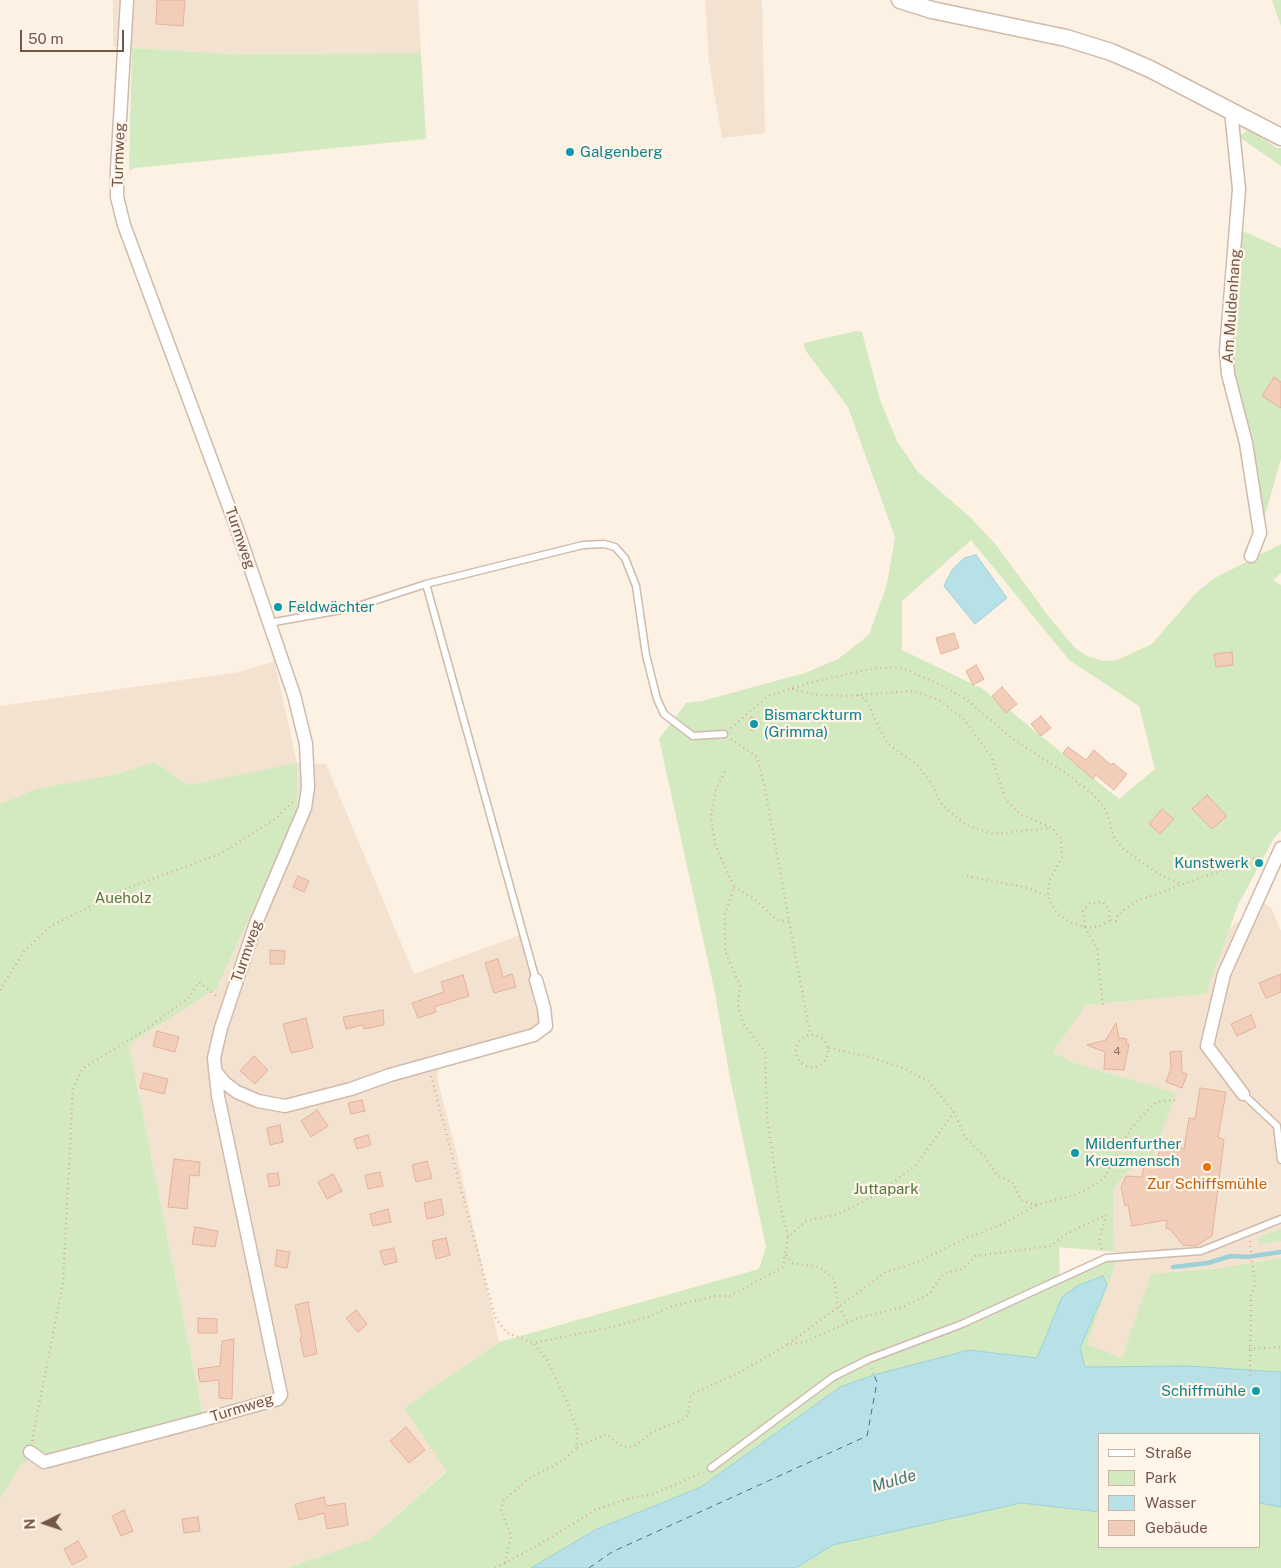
<!DOCTYPE html>
<html>
<head>
<meta charset="utf-8">
<style>
  body { margin:0 }
  #map { position:relative; width:1281px; height:1568px; overflow:hidden; background:#fcf1e2; font-family:"Public Sans",sans-serif }
  canvas { display:block }
  .legend { position:absolute; left:1098px; top:1433px; width:162px; height:115px; box-sizing:border-box; background:#fff5e8; border:1px solid #c7b5a8; margin:0; padding:6px 9px; list-style:none; font-size:15px; color:#745648 }
  .legend li { display:flex; align-items:center; gap:10px; height:25px }
  .legend b { width:25px; border:1px solid #c7b5a8 }
  .north { position:absolute; left:20px; top:1498px; width:50px; height:50px; -webkit-text-stroke:4px #fff5e8; paint-order:stroke; rotate:266deg; font-size:14px; font-weight:700; line-height:20px; text-align:center; color:#745648 }
  .north::after { content:''; display:block; margin:auto; width:18px; height:22px; background:#745648; clip-path:polygon(50% 0,100% 100%,50% 72%,0 100%) }
  .scale { position:absolute; left:20px; top:30px; width:104px; height:22px; box-sizing:border-box; border:2px solid #745648; border-top:0; padding-left:6px; font-size:15px; line-height:18px; white-space:nowrap; color:#745648; -webkit-text-stroke:4px #fff5e8; paint-order:stroke }
</style>
</head>
<body>
<div id="map">
<canvas width="1281" height="1568"></canvas>
<ul class="legend">
<li><b style="height:6px;background:#fff"></b>Straße</li>
<li><b style="height:14px;background:#d3eac1"></b>Park</li>
<li><b style="height:14px;background:#b7e1e6"></b>Wasser</li>
<li><b style="height:14px;background:#f2cdba"></b>Gebäude</li>
</ul>
<div class="north">N</div>
<div class="scale">50 m</div>
</div>
<script>
const c = document.querySelector('canvas').getContext('2d');
c.lineJoin = 'round';
function paint(path, color) {
  c.fillStyle = color;
  c.fill(path, 'evenodd');
}
function shape(rows) {
  const path = new Path2D();
  for (const r of rows) {
    if (r.length === 3) {
      path.moveTo(r[0] + r[2], r[1]);
      path.arc(r[0], r[1], r[2], 0, 2 * Math.PI);
      continue;
    }
    path.moveTo(r[0], r[1]);
    for (let i = 2; i < r.length; i += 2) path.lineTo(r[i], r[i + 1]);
  }
  return path;
}
function stroke(path, color, width, dash) {
  c.strokeStyle = color;
  c.lineWidth = width;
  c.lineCap = dash ? 'butt' : 'round';
  c.setLineDash(dash || []);
  c.stroke(path);
}
function label(font, color, halo, rows, align = 'center') {
  c.font = font + ' "Public Sans",sans-serif';
  c.lineWidth = 4.5;
  c.setLineDash([]);
  c.textBaseline = 'middle';
  c.strokeStyle = halo;
  c.fillStyle = color;
  for (const [text, x, y, turn = 0] of rows) {
    c.save();
    c.translate(x, y);
    c.rotate((+turn || 0) * Math.PI / 180);
    c.textAlign = isNaN(turn) ? turn : align;
    if (halo) c.strokeText(text, 0, 0);
    c.fillText(text, 0, 0);
    c.restore();
  }
}
const residential = shape([
  [113,0,418,0,421,53,232,54,113,47],
  [705,0,762,0,765,133,722,138,709,63],
  [274,659,297,763,326,764,414,974,523,934,553,1032,440,1067,437,1078,457,1155,499,1342,404,1408,447,1470,370,1539,286,1568,0,1568,0,1499,22,1463,203,1414,129,1043,217,988,297,813,297,764,188,785,155,762,113,775,39,788,0,804,0,706,239,672,272,662],
  [1263,902,1271,908,1281,931,1281,1258,1220,1268,1152,1274,1122,1358,1087,1344,1118,1257,1114,1252,1113,1190,1126,1173,1153,1155,1077,1064,1053,1052,1086,1005,1206,994,1229,929]
]);
const green = shape([
  [1272,0,1281,0,1281,26],
  [132,48,232,54,421,53,426,139,135,168,129,171],
  [1249,129,1277,148,1281,148,1281,166,1239,137],
  [1238,229,1281,248,1281,459,1260,533,1228,374],
  [856,331,862,332,880,400,897,441,918,472,970,517,997,546,1049,617,1075,648,1087,656,1103,661,1117,660,1152,644,1196,593,1213,579,1281,544,1281,573,1273,580,1281,585,1281,831,1274,838,1238,905,1206,994,1086,1005,1053,1052,1077,1064,1176,1093,1153,1156,1126,1173,1113,1190,1114,1252,1059,1247,1060,1277,1118,1257,1087,1344,1122,1358,1151,1274,1220,1268,1281,1258,1281,1372,1187,1366,1085,1367,1080,1348,1107,1285,1103,1276,1062,1297,1037,1358,969,1350,874,1375,840,1387,701,1487,597,1529,531,1568,286,1568,370,1539,447,1471,404,1408,499,1342,759,1269,766,1247,730,1078,715,993,659,739,686,703,702,701,805,673,838,659,869,635,887,584,895,537,848,407,805,350,804,343],
  [971,540,1069,660,1139,706,1155,769,1119,799,983,689,902,650,902,601],
  [155,762,188,785,297,763,297,813,217,988,129,1044,203,1415,22,1463,0,1499,0,804,39,788,113,775],
  [1281,1229,1281,1241,1260,1244,1258,1241,1259,1237],
  [1021,1503,1100,1512,1100,1547,1260,1547,1260,1503,1281,1507,1281,1568,796,1568,833,1545]
]);
const water = shape([
  [976,555,1007,598,975,624,944,586,952,570,964,558,976,555],
  [1103,1276,1107,1285,1080,1348,1085,1367,1187,1366,1281,1372,1281,1507,1260,1503,1260,1434,1100,1434,1100,1512,1021,1503,833,1545,796,1568,531,1568,597,1529,701,1487,840,1387,874,1375,969,1350,1037,1358,1062,1297,1077,1286,1103,1276]
]);
const stream = shape([
  [1173,1267,1208,1263,1231,1256,1247,1257,1281,1252]
]);
const ferry = shape([
  [589,1568,612,1552,867,1436,877,1382,874,1375]
]);
const building = shape([
  [157,0,185,0,183,26,156,24,157,0],
  [1274,377,1281,382,1281,408,1262,396,1274,377],
  [954,633,959,648,941,654,936,638,954,633],
  [1232,652,1233,665,1216,667,1214,654,1232,652],
  [976,665,984,679,973,685,966,671,976,665],
  [1002,687,1017,704,1006,713,992,696,1002,687],
  [1041,716,1051,728,1041,736,1031,724,1041,716],
  [751,717,757,719,760,722,759,727,752,731,748,725,751,717],
  [1068,747,1086,760,1094,750,1111,765,1113,763,1127,774,1114,790,1096,775,1093,779,1063,753,1068,747],
  [1207,795,1227,816,1212,829,1192,809,1207,795],
  [1162,809,1174,819,1160,834,1149,824,1162,809],
  [298,876,309,881,304,892,293,887,298,876],
  [270,950,285,951,284,964,270,964,270,950],
  [498,959,503,977,512,974,516,987,494,993,485,963,498,959],
  [1281,974,1281,992,1266,998,1259,983,1281,974],
  [463,975,469,996,434,1007,436,1012,418,1018,412,1003,444,992,441,982,463,975],
  [383,1010,384,1025,364,1029,363,1025,346,1029,343,1017,383,1010],
  [1251,1015,1256,1027,1237,1036,1231,1024,1251,1015],
  [306,1018,313,1048,291,1053,283,1024,306,1018],
  [1116,1023,1119,1038,1127,1039,1126,1044,1129,1044,1124,1070,1104,1069,1105,1052,1087,1045,1106,1040,1116,1023],
  [157,1031,179,1037,175,1052,153,1046,157,1031],
  [1181,1051,1182,1072,1187,1074,1182,1088,1166,1082,1171,1068,1170,1052,1181,1051],
  [254,1056,268,1070,255,1084,240,1071,254,1056],
  [144,1073,168,1079,164,1094,140,1088,144,1073],
  [1200,1088,1226,1092,1218,1137,1224,1140,1212,1236,1196,1246,1183,1245,1170,1229,1166,1228,1167,1220,1132,1226,1128,1205,1125,1206,1121,1187,1126,1176,1142,1177,1144,1165,1155,1166,1162,1142,1184,1149,1189,1118,1195,1119,1200,1088],
  [362,1100,365,1111,351,1114,348,1103,362,1100],
  [317,1110,328,1126,311,1137,301,1121,317,1110],
  [280,1125,283,1142,270,1145,267,1128,280,1125],
  [368,1135,371,1145,357,1149,354,1139,368,1135],
  [174,1159,200,1162,199,1176,190,1175,187,1209,168,1207,174,1159],
  [427,1161,432,1178,416,1182,412,1165,427,1161],
  [380,1172,383,1186,368,1189,365,1175,380,1172],
  [278,1173,280,1185,269,1187,267,1174,278,1173],
  [333,1174,342,1191,327,1199,318,1182,333,1174],
  [441,1199,444,1215,427,1219,424,1203,441,1199],
  [388,1209,391,1222,373,1226,370,1214,388,1209],
  [195,1227,218,1231,215,1247,192,1244,195,1227],
  [446,1238,450,1255,436,1259,432,1241,446,1238],
  [394,1248,397,1262,384,1265,380,1251,394,1248],
  [277,1250,290,1252,287,1268,275,1266,277,1250],
  [308,1302,317,1354,304,1357,300,1338,302,1337,295,1305,308,1302],
  [356,1310,367,1324,358,1332,346,1318,356,1310],
  [198,1318,217,1319,217,1333,198,1333,198,1318],
  [234,1339,232,1399,219,1398,219,1380,200,1382,198,1369,220,1366,222,1341,234,1339],
  [406,1427,425,1450,409,1463,390,1441,406,1427],
  [324,1497,326,1506,345,1503,348,1525,327,1529,324,1513,299,1520,295,1504,324,1497],
  [124,1510,133,1531,121,1536,112,1516,124,1510],
  [198,1517,200,1531,184,1533,182,1519,198,1517],
  [78,1541,87,1557,72,1565,64,1549,78,1541]
]);
const path = shape([
  [792,689,816,695,847,696,914,691,940,701,963,718,991,756,1006,800,1020,814,1052,828,1061,838,1062,857,1049,881,1048,897],
  [858,695,866,700,887,743,918,766,930,781,943,806,966,825,993,834,1050,828],
  [731,728,768,696,813,682,865,670,889,667,904,669,941,685,966,699,1014,740,1064,772,1094,795,1106,810,1114,837,1122,848,1159,874,1181,884],
  [731,739,757,757,764,784,810,1034],
  [725,772,716,789,711,816,715,844,734,887,725,914,725,951,740,986,738,1005,743,1023,765,1052,767,1117,779,1200,788,1237],
  [967,876,1028,888,1048,897,1057,914,1072,923,1085,927,1083,911,1090,903,1103,902,1109,909,1110,920,1116,921,1118,914,1137,901,1263,855],
  [734,887,753,898,777,920,790,922],
  [1085,927,1097,949,1103,1007],
  [1085,927,1099,927,1110,920],
  [0,990,25,950,51,926,125,889,220,854,275,819,293,802],
  [812,1051,16],
  [829,1048,867,1056,903,1068,928,1081,954,1112,965,1137,986,1158,996,1174,1013,1183,1021,1200,1036,1205,1075,1195,1098,1183,1105,1177,1130,1130,1143,1115,1157,1102,1176,1100],
  [431,1076,495,1317,506,1332,533,1343,616,1326,653,1315,669,1307,715,1296,730,1296,783,1267,788,1237,806,1221,838,1214,878,1194,916,1165,954,1112],
  [1102,1249,1099,1242,1106,1215],
  [786,1255,792,1263,820,1267,834,1279,838,1306,848,1322],
  [788,1344,886,1272,920,1261,960,1241,1005,1223,1036,1205],
  [1249,1349,1281,1347],
  [872,1368,874,1375],
  [1250,1376,1251,1296,1255,1285,1250,1241],
  [32,1441,63,1283,73,1088,82,1069,145,1030,189,997,199,982,219,998],
  [577,1447,606,1434,622,1446,633,1447,654,1431,681,1421,688,1415,691,1395,740,1372,787,1345,807,1341,858,1318,903,1307,929,1294,944,1273,962,1269,976,1256,1050,1246,1066,1234,1106,1215],
  [505,1563,511,1535,501,1511,503,1501,531,1477,564,1460,577,1447,577,1428,567,1402,547,1360,533,1343],
  [495,1568,537,1546,595,1510,627,1499,653,1494,703,1472]
]);
const service = shape([
  [426,584,536,980],
  [269,623,352,608,426,584,583,545,604,544,615,547,625,558,636,586,646,655,657,699,664,714,693,736,724,734],
  [1243,1094,1277,1126,1281,1160],
  [711,1468,833,1377,869,1359,962,1324,1106,1258,1201,1251,1281,1219]
]);
const minor = shape([
  [1231,111,1239,189,1226,351,1228,374,1246,443,1260,533,1251,556],
  [215,1071,225,1083,237,1092,258,1101,285,1106,351,1089,390,1075,534,1035,546,1026,544,1008,536,980],
  [1243,1094,1207,1046,1224,974,1281,848],
  [30,1452,44,1462,195,1422,278,1399,281,1395,218,1096,214,1058,221,1028,256,923,305,808,308,787,306,744,294,695,236,526,124,225,117,197,117,170,127,0]
]);
const tertiary = shape([
  [900,0,932,10,1066,38,1111,52,1150,69,1281,137]
]);
const markers = [
  [570,152,5,"#0f9aa8"],
  [278,607,5,"#0f9aa8"],
  [754,724,5,"#0f9aa8"],
  [1259,863,5,"#0f9aa8"],
  [1075,1153,5,"#0f9aa8"],
  [1207,1167,5,"#e8710a"],
  [1256,1391,5,"#0f9aa8"]
];
const numberNames = [
  ["4",1117,1051]
];
const cultureNames = [
  ["Galgenberg",580,152],
  ["Feldwächter",288,607],
  ["Bismarckturm",764,715],
  ["(Grimma)",764,732],
  ["Kunstwerk",1249,863,"right"],
  ["Mildenfurther",1085,1144],
  ["Kreuzmensch",1085,1161],
  ["Schiffmühle",1246,1391,"right"]
];
const streetNames = [
  ["Turmweg",119,155,-88],
  ["Am Muldenhang",1232,306,-86],
  ["Turmweg",240,538,71],
  ["Turmweg",247,951,-71],
  ["Turmweg",242,1408,-17]
];
const parkNames = [
  ["Aueholz",123,898],
  ["Juttapark",886,1189]
];
const foodNames = [
  ["Zur Schiffsmühle",1207,1184]
];
const waterNames = [
  ["Mulde",894,1481,-16]
];
paint(residential, '#f4e2d0');
paint(green, '#d3eac1');
paint(water, '#b7e1e6');
stroke(water, '#9dd1d7', 1);
stroke(stream, '#9dd1d7', 4.5);
stroke(ferry, '#3f7980', 1, [6, 5]);
paint(building, '#f2cdba');
stroke(building, '#e4b39a', 1);
stroke(service, '#cfbaac', 9);
stroke(minor, '#cfbaac', 15);
stroke(tertiary, '#cfbaac', 19);
stroke(path, '#d6b09d', 2.5, [1, 4]);
stroke(service, '#fff', 6);
stroke(minor, '#fff', 12);
stroke(tertiary, '#fff', 16);
for (const [x, y, r, color] of markers) {
  const dot = new Path2D();
  dot.arc(x, y, r, 0, 2 * Math.PI);
  c.fillStyle = color;
  c.fill(dot);
  stroke(dot, '#fff5e8', 2);
}
label('12px', '#947464', null, numberNames);
label('15px', '#0d838f', '#fff5e8', cultureNames, 'left');
label('15px', '#745648', '#fff5e8', streetNames);
label('15px', '#547941', '#fff5e8', parkNames);
label('15px', '#c56008', '#fff5e8', foodNames);
label('italic 16px', '#3f7980', '#fff5e8', waterNames);
</script>
</body>
</html>
